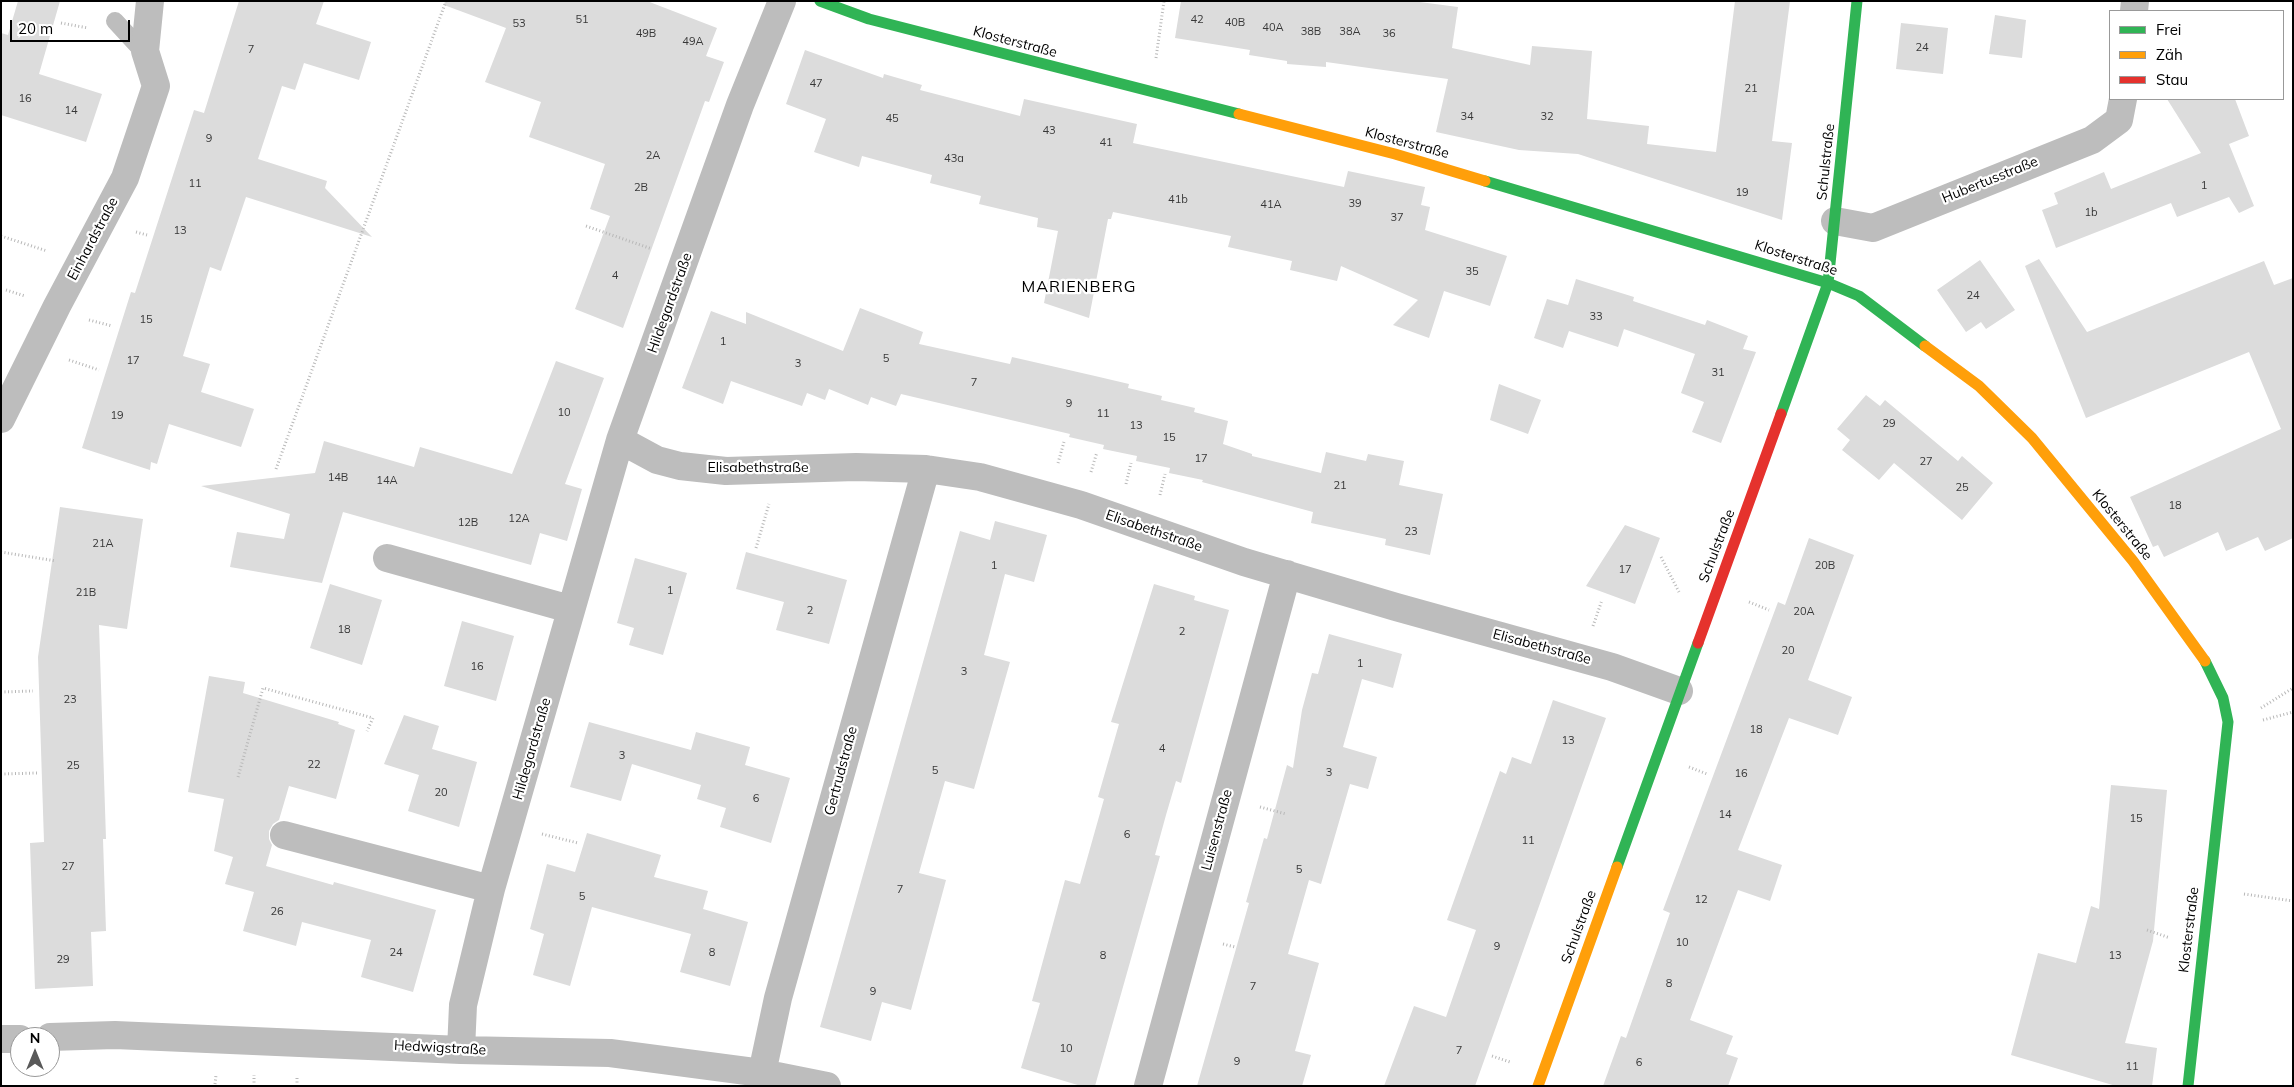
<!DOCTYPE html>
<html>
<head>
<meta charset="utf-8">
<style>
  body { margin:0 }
  #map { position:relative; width:2294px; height:1087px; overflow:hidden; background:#fff; font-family:Mulish,sans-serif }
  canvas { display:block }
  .frame { position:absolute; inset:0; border:2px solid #000; pointer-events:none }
  .legend { position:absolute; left:2109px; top:10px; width:175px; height:90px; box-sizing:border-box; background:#fff; border:1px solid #999; margin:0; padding:6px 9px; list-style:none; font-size:15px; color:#000 }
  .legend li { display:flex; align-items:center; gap:10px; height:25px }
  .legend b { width:25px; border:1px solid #999 }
  .north { position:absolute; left:10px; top:1027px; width:50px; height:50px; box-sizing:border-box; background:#fff; border:1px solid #999; border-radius:50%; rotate:0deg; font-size:14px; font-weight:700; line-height:20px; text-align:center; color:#000 }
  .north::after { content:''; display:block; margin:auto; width:18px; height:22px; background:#595959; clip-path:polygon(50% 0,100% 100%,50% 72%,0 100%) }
  .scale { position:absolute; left:10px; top:20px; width:120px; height:22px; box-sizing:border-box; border:2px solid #000; border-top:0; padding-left:6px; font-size:15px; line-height:18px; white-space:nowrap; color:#000; -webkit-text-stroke:4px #fff; paint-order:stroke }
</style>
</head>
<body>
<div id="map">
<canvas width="2294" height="1087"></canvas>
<div class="frame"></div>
<ul class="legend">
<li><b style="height:6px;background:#30b455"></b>Frei</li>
<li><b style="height:6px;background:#ff9f0a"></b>Zäh</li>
<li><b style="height:6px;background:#e5322d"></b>Stau</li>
</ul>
<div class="north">N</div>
<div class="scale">20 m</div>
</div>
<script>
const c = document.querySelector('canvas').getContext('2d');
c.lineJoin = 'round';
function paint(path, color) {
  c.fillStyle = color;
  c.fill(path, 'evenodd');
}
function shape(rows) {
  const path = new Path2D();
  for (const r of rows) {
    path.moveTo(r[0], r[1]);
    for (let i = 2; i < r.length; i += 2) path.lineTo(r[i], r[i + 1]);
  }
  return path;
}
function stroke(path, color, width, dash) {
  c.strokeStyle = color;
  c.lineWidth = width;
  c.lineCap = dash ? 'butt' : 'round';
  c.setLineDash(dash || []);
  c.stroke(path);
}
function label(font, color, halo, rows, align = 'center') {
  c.font = font + ' Mulish,sans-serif';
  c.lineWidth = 4.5;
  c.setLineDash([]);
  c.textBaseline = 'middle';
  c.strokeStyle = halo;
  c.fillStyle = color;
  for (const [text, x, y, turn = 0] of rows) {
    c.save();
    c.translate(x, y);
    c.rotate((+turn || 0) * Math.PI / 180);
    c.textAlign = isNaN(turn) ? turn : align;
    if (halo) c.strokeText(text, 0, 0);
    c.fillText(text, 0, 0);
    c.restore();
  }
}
const building = shape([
  [18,1,60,1,39,74,102,94,86,142,1,115,1,33,8,35],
  [239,1,324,1,316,24,371,42,359,80,304,63,295,90,282,86,258,159,327,181,325,188,372,237,246,197,221,271,210,267,183,356,210,364,201,392,254,409,241,447,169,424,157,464,151,462,150,470,82,448,131,292,135,293,194,110,204,113],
  [445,1,647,1,717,28,706,56,724,62,709,102,705,101,623,328,575,309,610,216,590,209,605,164,529,137,541,102,485,82,506,28,444,5],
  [1181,1,1412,1,1458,7,1452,48,1530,65,1532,46,1592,51,1587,119,1649,126,1647,144,1716,152,1735,1,1790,1,1772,141,1792,143,1782,220,1578,154,1519,150,1436,132,1448,79,1326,62,1326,67,1287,64,1287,61,1249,55,1250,50,1175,38],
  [1995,15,2026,20,2022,58,1989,54],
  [1901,23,1948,28,1943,74,1896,69],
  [805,50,883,78,884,74,922,85,920,90,1020,116,1024,99,1137,124,1133,143,1344,187,1348,171,1425,187,1421,205,1430,207,1425,230,1507,256,1490,306,1444,291,1429,338,1393,325,1418,300,1341,266,1337,281,1290,270,1292,261,1228,247,1231,236,1113,212,1111,219,1108,219,1089,318,1044,303,1058,231,1037,227,1038,218,979,204,981,196,930,183,932,175,862,156,859,167,814,152,826,119,786,104],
  [2167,99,2235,99,2249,136,2229,144,2254,206,2239,213,2229,197,2177,217,2171,203,2056,248,2042,210,2058,204,2054,193,2104,172,2111,189,2201,153],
  [2039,259,2087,332,2264,261,2274,285,2293,278,2293,538,2265,551,2258,537,2226,551,2218,532,2164,557,2158,545,2153,547,2130,497,2281,429,2249,352,2086,418,2025,266],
  [1980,260,2015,310,1986,329,1981,322,1966,332,1937,290],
  [1576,279,1634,297,1633,301,1705,325,1707,320,1748,336,1743,349,1756,352,1721,443,1692,432,1704,402,1681,393,1695,354,1624,329,1618,347,1569,331,1563,348,1534,338,1547,299,1568,305],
  [860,308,923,332,919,344,1010,364,1012,357,1095,376,1129,384,1128,388,1162,396,1161,400,1195,408,1194,412,1228,421,1223,444,1252,454,1252,456,1321,473,1326,452,1366,461,1368,454,1404,461,1399,485,1443,494,1430,555,1385,545,1386,539,1311,523,1313,512,1202,482,1203,480,1169,473,1170,468,1136,461,1137,456,1103,449,1104,445,1069,437,1070,434,901,394,896,406,871,397,868,405,829,389,825,400,807,393,802,406,731,381,723,404,682,388,711,311,746,324,746,312,843,351],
  [556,361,604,378,565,484,582,489,567,541,540,533,531,565,343,512,322,583,230,567,237,532,284,539,290,514,201,486,315,473,324,441,414,467,420,447,512,474],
  [1499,384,1541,400,1528,434,1490,420],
  [1866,395,1880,406,1885,400,1958,461,1962,456,1993,483,1962,520,1894,463,1879,480,1842,450,1850,440,1837,429],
  [60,507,143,519,127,629,99,625,106,839,103,839,106,931,91,932,93,986,35,989,30,843,44,842,38,657],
  [995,521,1047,535,1034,582,1005,574,984,655,1010,662,974,789,945,781,919,873,946,880,911,1010,882,1002,871,1041,820,1027,960,531,990,540],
  [1625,525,1660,538,1635,604,1586,586],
  [1809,538,1854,555,1808,680,1852,697,1838,735,1789,718,1738,850,1782,865,1770,901,1738,890,1690,1020,1733,1036,1726,1054,1738,1058,1728,1086,1603,1086,1621,1036,1626,1038,1670,913,1663,910,1778,602,1785,605],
  [746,552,847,580,829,644,776,630,784,602,736,589],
  [635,558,687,573,663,655,629,645,634,628,617,623],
  [330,584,382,600,362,665,310,648],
  [1154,584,1195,596,1194,600,1229,610,1181,783,1176,781,1166,815,1155,855,1160,856,1095,1086,1081,1086,1021,1068,1040,1003,1032,1001,1065,880,1080,884,1104,799,1098,797,1119,724,1111,722],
  [462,621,514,636,496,701,444,686],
  [1329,634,1402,654,1393,688,1362,679,1343,747,1377,757,1368,789,1350,784,1321,884,1309,880,1288,954,1319,963,1295,1051,1311,1055,1302,1086,1197,1086,1249,903,1246,902,1264,838,1267,839,1287,765,1293,768,1302,710,1312,673,1318,674],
  [209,676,245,682,243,693,339,722,338,724,355,730,336,799,289,786,279,820,273,824,269,831,269,839,272,845,266,866,333,885,334,882,436,910,413,992,361,977,371,940,302,922,296,946,243,931,254,892,225,884,233,857,214,851,224,799,188,792],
  [1553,700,1606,718,1475,1086,1384,1086,1414,1006,1446,1017,1476,930,1447,920,1500,771,1506,774,1512,757,1531,764],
  [404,715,439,726,432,749,477,762,459,827,408,811,419,775,384,764],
  [589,722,691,750,696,732,750,747,745,765,790,778,771,843,720,827,726,808,697,799,701,785,632,764,621,801,570,787],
  [2111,785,2167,790,2153,941,2125,1043,2157,1048,2152,1086,2116,1086,2011,1055,2038,953,2076,963,2091,906,2099,909],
  [587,833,661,855,654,877,708,891,703,909,748,922,730,986,680,972,691,934,592,907,570,986,533,975,544,934,530,929,547,864,575,872]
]);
const path = shape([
  [61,23,88,28],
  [1156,58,1164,1],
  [586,226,652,249],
  [136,232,147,235],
  [1,236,47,251],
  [6,290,25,296],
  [89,320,112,326],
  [69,360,99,370],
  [1058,463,1064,442],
  [276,469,446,1],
  [1091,472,1097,452],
  [1126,484,1131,463],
  [1160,495,1165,474],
  [756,548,769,504],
  [1,552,56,561],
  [1661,557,1679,592],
  [1749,602,1769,610],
  [1593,626,1602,600],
  [1,692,33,691],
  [2261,708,2293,688],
  [2263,720,2293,712],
  [1689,767,1707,774],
  [1,774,37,773],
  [238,777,263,688,373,718,367,731],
  [1260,807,1286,814],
  [542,834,578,843],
  [2244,894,2293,901],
  [2147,930,2170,938],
  [1223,944,1235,947],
  [1492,1056,1510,1062],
  [215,1084,216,1075],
  [254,1086,254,1075],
  [297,1086,297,1078]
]);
const lane = shape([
  [115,21,138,46,145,51]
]);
const street = shape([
  [2134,11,2135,1],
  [1835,221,1873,228,2092,140,2119,120,2123,99],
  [1,419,57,306,125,178,156,86,145,51,150,1],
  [620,440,657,460,680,466,726,471,856,467,926,469,980,477,1081,505,1244,562,1396,607,1612,667,1679,691],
  [387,558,570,609],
  [284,835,491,889],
  [50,1037,115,1035,461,1050,610,1053,762,1073,827,1086],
  [1,1039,20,1039],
  [461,1050,463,1005,491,889,620,440,740,105,782,1],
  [762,1073,778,998,926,469],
  [1148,1086,1287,574]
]);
const fast = shape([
  [820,1,869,19,1239,114],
  [1485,181,1828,283,1859,296,1925,346],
  [1781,414,1828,283,1857,1],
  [1617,867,1698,643],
  [2188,1086,2228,722,2223,698,2205,661]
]);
const slow = shape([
  [1239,114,1395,154,1485,181],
  [1925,346,1979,386,2032,438,2133,561,2205,661],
  [1538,1086,1617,867]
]);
const jam = shape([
  [1698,643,1781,414]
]);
const numberNames = [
  ["51",582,20],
  ["42",1197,20],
  ["40B",1235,23],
  ["53",519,24],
  ["40A",1273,28],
  ["38B",1311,32],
  ["38A",1350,32],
  ["49B",646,34],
  ["36",1389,34],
  ["49A",693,42],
  ["24",1922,48],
  ["7",251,50],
  ["47",816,84],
  ["21",1751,89],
  ["16",25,99],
  ["14",71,111],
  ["34",1467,117],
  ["32",1547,117],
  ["45",892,119],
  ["43",1049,131],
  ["9",209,139],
  ["41",1106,143],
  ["2A",653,156],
  ["43a",954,159],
  ["11",195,184],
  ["1",2204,186],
  ["2B",641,188],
  ["19",1742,193],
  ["41b",1178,200],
  ["39",1355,204],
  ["41A",1271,205],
  ["1b",2091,213],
  ["37",1397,218],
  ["13",180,231],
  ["35",1472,272],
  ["4",615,276],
  ["24",1973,296],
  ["33",1596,317],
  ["15",146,320],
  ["1",723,342],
  ["5",886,359],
  ["17",133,361],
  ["3",798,364],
  ["31",1718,373],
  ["7",974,383],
  ["9",1069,404],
  ["10",564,413],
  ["11",1103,414],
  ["19",117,416],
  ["29",1889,424],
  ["13",1136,426],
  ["15",1169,438],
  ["17",1201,459],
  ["27",1926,462],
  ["14B",338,478],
  ["14A",387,481],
  ["21",1340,486],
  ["25",1962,488],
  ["18",2175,506],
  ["12A",519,519],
  ["12B",468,523],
  ["23",1411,532],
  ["21A",103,544],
  ["1",994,566],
  ["20B",1825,566],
  ["17",1625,570],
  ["1",670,591],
  ["21B",86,593],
  ["2",810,611],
  ["20A",1804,612],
  ["18",344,630],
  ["2",1182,632],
  ["20",1788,651],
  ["1",1360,664],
  ["16",477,667],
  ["3",964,672],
  ["23",70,700],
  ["18",1756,730],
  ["13",1568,741],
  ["4",1162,749],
  ["3",622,756],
  ["22",314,765],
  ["25",73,766],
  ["5",935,771],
  ["3",1329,773],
  ["16",1741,774],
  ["20",441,793],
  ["6",756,799],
  ["14",1725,815],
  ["15",2136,819],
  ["6",1127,835],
  ["11",1528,841],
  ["27",68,867],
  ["5",1299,870],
  ["7",900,890],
  ["5",582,897],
  ["12",1701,900],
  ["26",277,912],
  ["10",1682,943],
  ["9",1497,947],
  ["24",396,953],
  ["8",712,953],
  ["8",1103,956],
  ["13",2115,956],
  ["29",63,960],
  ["8",1669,984],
  ["7",1253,987],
  ["9",873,992],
  ["10",1066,1049],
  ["7",1459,1051],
  ["9",1237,1062],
  ["6",1639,1063],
  ["11",2132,1067]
];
const streetNames = [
  ["Klosterstraße",1015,42,15],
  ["Klosterstraße",1407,143,15],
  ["Schulstraße",1826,162,-84],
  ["Hubertusstraße",1990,180,-22],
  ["Einhardstraße",93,239,-62],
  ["Klosterstraße",1796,258,18],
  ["Hildegardstraße",670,303,-70],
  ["Elisabethstraße",758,468],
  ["Klosterstraße",2122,525,51],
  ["Elisabethstraße",1154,531,19],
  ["Schulstraße",1717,546,-69],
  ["Elisabethstraße",1542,647,15],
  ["Hildegardstraße",532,749,-74],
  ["Gertrudstraße",841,771,-75],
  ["Luisenstraße",1217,830,-75],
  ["Schulstraße",1579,927,-70],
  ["Klosterstraße",2189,930,-83],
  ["Hedwigstraße",440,1048,3]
];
const quarterNames = [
  ["MARIENBERG",1079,287]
];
paint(building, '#dcdcdc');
stroke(path, '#b8b8b8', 3, [1, 2.5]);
stroke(lane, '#bdbdbd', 18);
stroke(street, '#bdbdbd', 28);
stroke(fast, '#30b455', 11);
stroke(slow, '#ff9f0a', 11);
stroke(jam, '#e5322d', 11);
label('11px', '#373737', null, numberNames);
label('14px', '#000', '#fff', streetNames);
c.letterSpacing = '1px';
label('16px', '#000', '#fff', quarterNames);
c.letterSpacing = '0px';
</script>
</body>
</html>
